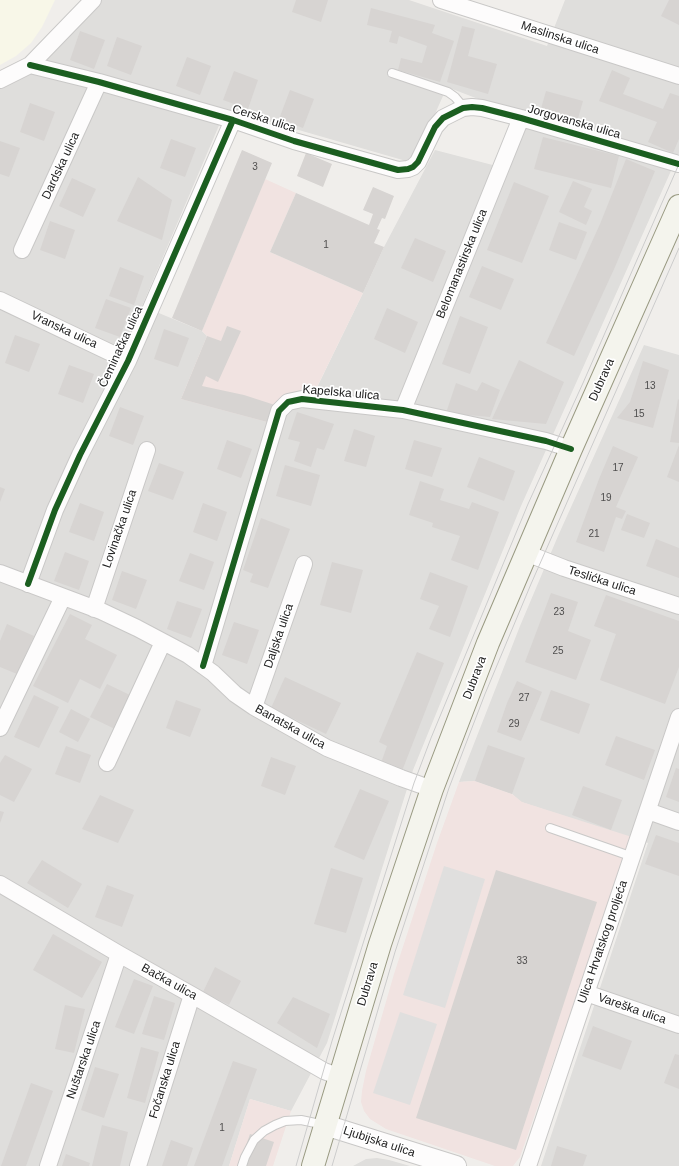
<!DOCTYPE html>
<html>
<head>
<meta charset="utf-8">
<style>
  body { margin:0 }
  canvas { display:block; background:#f0eeeb }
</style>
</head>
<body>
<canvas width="679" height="1166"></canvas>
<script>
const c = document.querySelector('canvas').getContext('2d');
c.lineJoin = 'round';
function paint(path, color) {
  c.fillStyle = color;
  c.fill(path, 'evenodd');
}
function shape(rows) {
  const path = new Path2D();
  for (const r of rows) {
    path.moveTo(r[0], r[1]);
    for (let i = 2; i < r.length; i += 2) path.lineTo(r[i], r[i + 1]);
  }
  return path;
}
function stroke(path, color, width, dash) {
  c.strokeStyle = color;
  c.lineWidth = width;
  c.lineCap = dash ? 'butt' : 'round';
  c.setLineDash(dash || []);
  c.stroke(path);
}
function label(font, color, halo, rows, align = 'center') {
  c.font = font + ' Arial,sans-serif';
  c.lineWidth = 3.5;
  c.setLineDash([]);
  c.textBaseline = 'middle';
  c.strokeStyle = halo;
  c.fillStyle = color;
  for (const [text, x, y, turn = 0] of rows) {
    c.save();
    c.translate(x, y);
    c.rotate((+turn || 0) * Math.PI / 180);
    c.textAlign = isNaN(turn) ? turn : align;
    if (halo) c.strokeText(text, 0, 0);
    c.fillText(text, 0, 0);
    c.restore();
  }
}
const residential = shape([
  [99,0,409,0,547,46,565,0,679,0,679,153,521,506,413,770,327,1043,291,1111,250,1099,229,1166,0,1166,0,88],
  [447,87,528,118,508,169,435,150,384,247,363,293,307,408,287,409,181,399,207,336,202,331,142,306,226,109,413,163],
  [644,345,679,355,679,1166,541,1166,648,843,521,802,512,794,475,781,459,782,520,626,558,536],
  [377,1158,389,1160,410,1166,353,1166,366,1159]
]);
const commercial = shape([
  [265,179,296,193,270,252,363,293,315,391,286,397,271,423,181,399,207,336,202,331],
  [475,781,512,794,522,802,632,837,520,1157,513,1166,495,1166,386,1129,370,1119,364,1111,361,1102,362,1091,366,1071,394,974,437,843,459,782],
  [250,1099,291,1111,273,1166,229,1166]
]);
const education = shape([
  [0,0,55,0,42,27,31,43,16,56,0,65]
]);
const parking = shape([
  [444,866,485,879,445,1008,403,995],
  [400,1012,437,1024,410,1105,373,1093]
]);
const building = shape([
  [296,0,328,0,321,22,292,12],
  [669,0,679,0,679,25,661,16],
  [371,8,435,25,432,33,454,41,440,82,398,70,401,58,422,63,427,46,399,36,397,44,389,42,392,31,367,25],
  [462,26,475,29,468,56,497,64,488,94,447,82],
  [80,31,105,40,94,69,70,60],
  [117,37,142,46,131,75,107,66],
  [187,57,211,66,200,95,176,86],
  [612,70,630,78,623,94,663,109,670,93,679,96,679,139,673,153,648,142,657,122,599,101],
  [234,71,258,80,248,109,223,100],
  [290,90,314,99,303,128,279,119],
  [546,91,583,101,575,129,538,119],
  [30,103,55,112,44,141,20,132],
  [543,137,619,156,611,188,534,169],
  [171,139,196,148,185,177,160,168],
  [0,141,20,148,9,177,0,174],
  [242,150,272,163,202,331,172,318],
  [306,153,332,164,323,187,297,176],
  [626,159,655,171,615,267,574,356,546,343,600,224],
  [138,177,172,200,162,240,117,221],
  [72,178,96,189,83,217,59,206],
  [573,181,592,189,584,207,592,211,586,225,559,212],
  [514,182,549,196,522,263,487,250],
  [373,187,394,196,385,219,382,218,377,229,380,230,374,243,384,247,363,293,270,252,296,193,369,225,373,214,363,210],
  [50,221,75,230,65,259,40,250],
  [559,222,587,232,576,260,549,250],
  [415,238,446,251,433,282,401,268],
  [482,266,514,279,501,310,469,297],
  [120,267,144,276,134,305,109,296],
  [106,299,131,308,120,337,95,328],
  [387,308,418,322,405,353,374,339],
  [460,316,488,327,470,374,442,364],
  [227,326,241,331,218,382,206,376,202,386,244,395,278,406,271,423,181,399,207,336,221,341],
  [164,329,189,338,178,367,154,359],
  [15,335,40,344,29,372,5,363],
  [519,360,564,382,546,424,492,419],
  [643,361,669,370,653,428,617,418,630,402],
  [69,365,94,374,83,403,58,394],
  [482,382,500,390,490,417,446,413,456,383,477,391],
  [678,399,679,400,679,443,670,442],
  [120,407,144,416,133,445,109,436],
  [297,412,334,424,324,450,317,448,311,467,294,461,300,442,288,439],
  [354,429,375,436,366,467,344,461],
  [227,440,252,449,241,478,217,469],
  [414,440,442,448,432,477,405,469],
  [679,445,679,482,667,477],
  [613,446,638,457,616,507,626,511,622,519,616,517,604,552,576,542,599,479],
  [479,457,515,471,504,501,467,487],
  [159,463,184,472,173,500,148,491],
  [285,465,320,475,311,506,276,496],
  [420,481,444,489,440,500,469,509,472,502,499,512,478,570,451,560,460,536,432,527,433,523,409,515],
  [0,487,5,489,0,502],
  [80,503,104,512,94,541,69,532],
  [203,503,227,512,217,541,193,532],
  [627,514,650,523,644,538,621,530],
  [261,518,290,529,268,588,250,582,253,574,243,570],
  [656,539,679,548,679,578,646,566],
  [65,552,89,561,79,590,54,581],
  [190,553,214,562,204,590,179,581],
  [332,562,363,570,351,613,320,605],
  [122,571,147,580,136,609,112,600],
  [430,572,468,586,450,637,429,629,439,606,420,599],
  [551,593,578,602,568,631,591,640,576,680,525,662],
  [606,595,679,621,679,667,665,704,600,680,616,634,594,626],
  [177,601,202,609,191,638,167,629],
  [70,614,92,625,85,639,117,655,100,689,80,679,68,703,33,686],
  [234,622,259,630,247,664,222,655],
  [7,624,34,636,17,674,0,667,0,641],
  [417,652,444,663,402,771,381,763,387,746,379,742],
  [285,677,341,703,326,734,271,708],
  [517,681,542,692,521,741,497,732,507,703],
  [107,684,132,696,117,730,90,717],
  [551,690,590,704,579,734,540,720],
  [34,695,59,707,39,748,14,737],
  [176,700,201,709,190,737,166,728],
  [71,709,90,719,78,742,59,732],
  [616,736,655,750,644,780,605,765],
  [488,745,525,758,512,794,475,781],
  [66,746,91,755,80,783,55,774],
  [5,755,32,769,14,802,0,795,0,763],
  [271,757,296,766,285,795,261,786],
  [676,768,679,769,679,802,666,797],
  [583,786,622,800,611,830,572,815],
  [360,789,389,801,364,860,334,847],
  [100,795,134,810,118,843,82,829],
  [0,811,4,812,0,823],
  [656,835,679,843,679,876,645,864],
  [42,860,82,884,68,908,27,883],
  [331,868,363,878,346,933,314,924],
  [496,870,597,902,516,1150,416,1118],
  [107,885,134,895,122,927,95,917],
  [53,934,102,962,82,998,33,970],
  [215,967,241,981,229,1005,203,992],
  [134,979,153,986,134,1034,115,1027],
  [154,996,175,1003,164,1040,142,1034],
  [293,997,330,1014,317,1048,277,1023],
  [65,1005,85,1009,74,1053,55,1049],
  [593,1026,632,1041,621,1070,582,1056],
  [141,1047,159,1052,145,1103,127,1098],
  [675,1054,679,1055,679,1089,664,1083],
  [233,1061,257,1069,249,1091,222,1166,194,1166],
  [95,1067,119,1074,104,1118,81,1110],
  [31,1083,53,1091,26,1166,1,1166],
  [102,1125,128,1132,120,1166,92,1166],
  [250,1134,274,1142,266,1166,239,1166],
  [171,1140,193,1148,187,1166,162,1166],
  [557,1146,587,1155,583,1166,551,1166],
  [66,1154,90,1163,89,1166,62,1166]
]);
const service = shape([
  [392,73,448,92,455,97,460,103,463,108],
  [550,828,633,857],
  [242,1166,245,1157,254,1140,264,1131,275,1125,285,1121,301,1120,325,1125]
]);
const minor = shape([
  [441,0,679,76],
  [30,65,99,82,233,120,294,141,398,170,408,169,413,167,418,162,435,127,443,118,463,108,472,107,482,108,521,118,679,164],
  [0,80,30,65,93,0],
  [22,250,99,82],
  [0,300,128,361],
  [403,410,521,118],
  [526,553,564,568,679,606],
  [0,573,101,611,137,628,188,655,213,673,235,694,254,707,327,748,401,778,432,789],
  [28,584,55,510,80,455,128,361,233,120],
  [94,609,147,450],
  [203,666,279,411,288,402,302,399,403,410,546,441,571,449],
  [254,707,304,564],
  [0,728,63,597],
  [107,763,163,642],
  [648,811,679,822],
  [0,884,119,954,192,995,324,1071,340,1077],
  [586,993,679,1025],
  [48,1166,119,954],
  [138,1166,192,995],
  [528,1166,679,717]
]);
const tertiary = shape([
  [325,1125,456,1166]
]);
const secondary = shape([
  [313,1166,380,944,432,789,488,643,571,449,679,206]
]);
const tram = shape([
  [296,1166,332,1041,381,887,414,783,431,738,528,504,583,383,679,164],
  [332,1166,395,952,449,788,465,746,485,694,531,584,679,248]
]);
const cycleway = shape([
  [30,65,99,82,233,120,294,141,398,170,408,169,413,167,418,162,435,127,443,118,463,108,472,107,482,108,521,118,679,164],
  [28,584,55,510,80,455,128,361,233,120],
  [203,666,279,411,288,402,302,399,403,410,546,441,571,449]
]);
const numberNames = [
  ["3",255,167],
  ["1",326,245],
  ["13",650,386],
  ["15",639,414],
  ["17",618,468],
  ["19",606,498],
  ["21",594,534],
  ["23",559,612],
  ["25",558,651],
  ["27",524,698],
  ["29",514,724],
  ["33",522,961],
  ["1",222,1128]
];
const streetNames = [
  ["Maslinska ulica",560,38,18],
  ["Cerska ulica",264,119,18],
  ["Jorgovanska ulica",574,122,16],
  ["Dardska ulica",61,166,-65],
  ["Belomanastirska ulica",462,264,-68],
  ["Vranska ulica",64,330,25],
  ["Čeminačka ulica",121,347,-65],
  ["Dubrava",602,380,-66],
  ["Kapelska ulica",341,393,5],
  ["Lovinačka ulica",120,529,-71],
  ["Teslićka ulica",602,581,18],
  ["Daljska ulica",279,636,-71],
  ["Dubrava",475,678,-69],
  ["Banatska ulica",290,727,29],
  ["Ulica Hrvatskog proljeća",603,942,-71],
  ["Bačka ulica",169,982,29],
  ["Dubrava",368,984,-73],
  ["Vareška ulica",632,1009,19],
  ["Nuštarska ulica",84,1060,-71],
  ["Fočanska ulica",165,1080,-73],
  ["Ljubijska ulica",379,1142,18]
];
paint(residential, '#dfdedc');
paint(commercial, '#f1e3e1');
paint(education, '#f8f7e8');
paint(parking, '#e0dfde');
paint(building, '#d7d4d2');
stroke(service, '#c9c8c7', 10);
stroke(minor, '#c9c8c7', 18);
stroke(tertiary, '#c9c8c7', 22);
stroke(secondary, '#999a82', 24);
stroke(service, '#fdfcfc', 8);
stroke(minor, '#fdfcfc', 16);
stroke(tertiary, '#fdfcfc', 20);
stroke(secondary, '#f4f4ed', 22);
stroke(tram, '#ccc', 1);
stroke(cycleway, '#1b5e20', 6);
label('10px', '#4f4e4e', null, numberNames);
label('12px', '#222', '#fff', streetNames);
</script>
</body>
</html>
